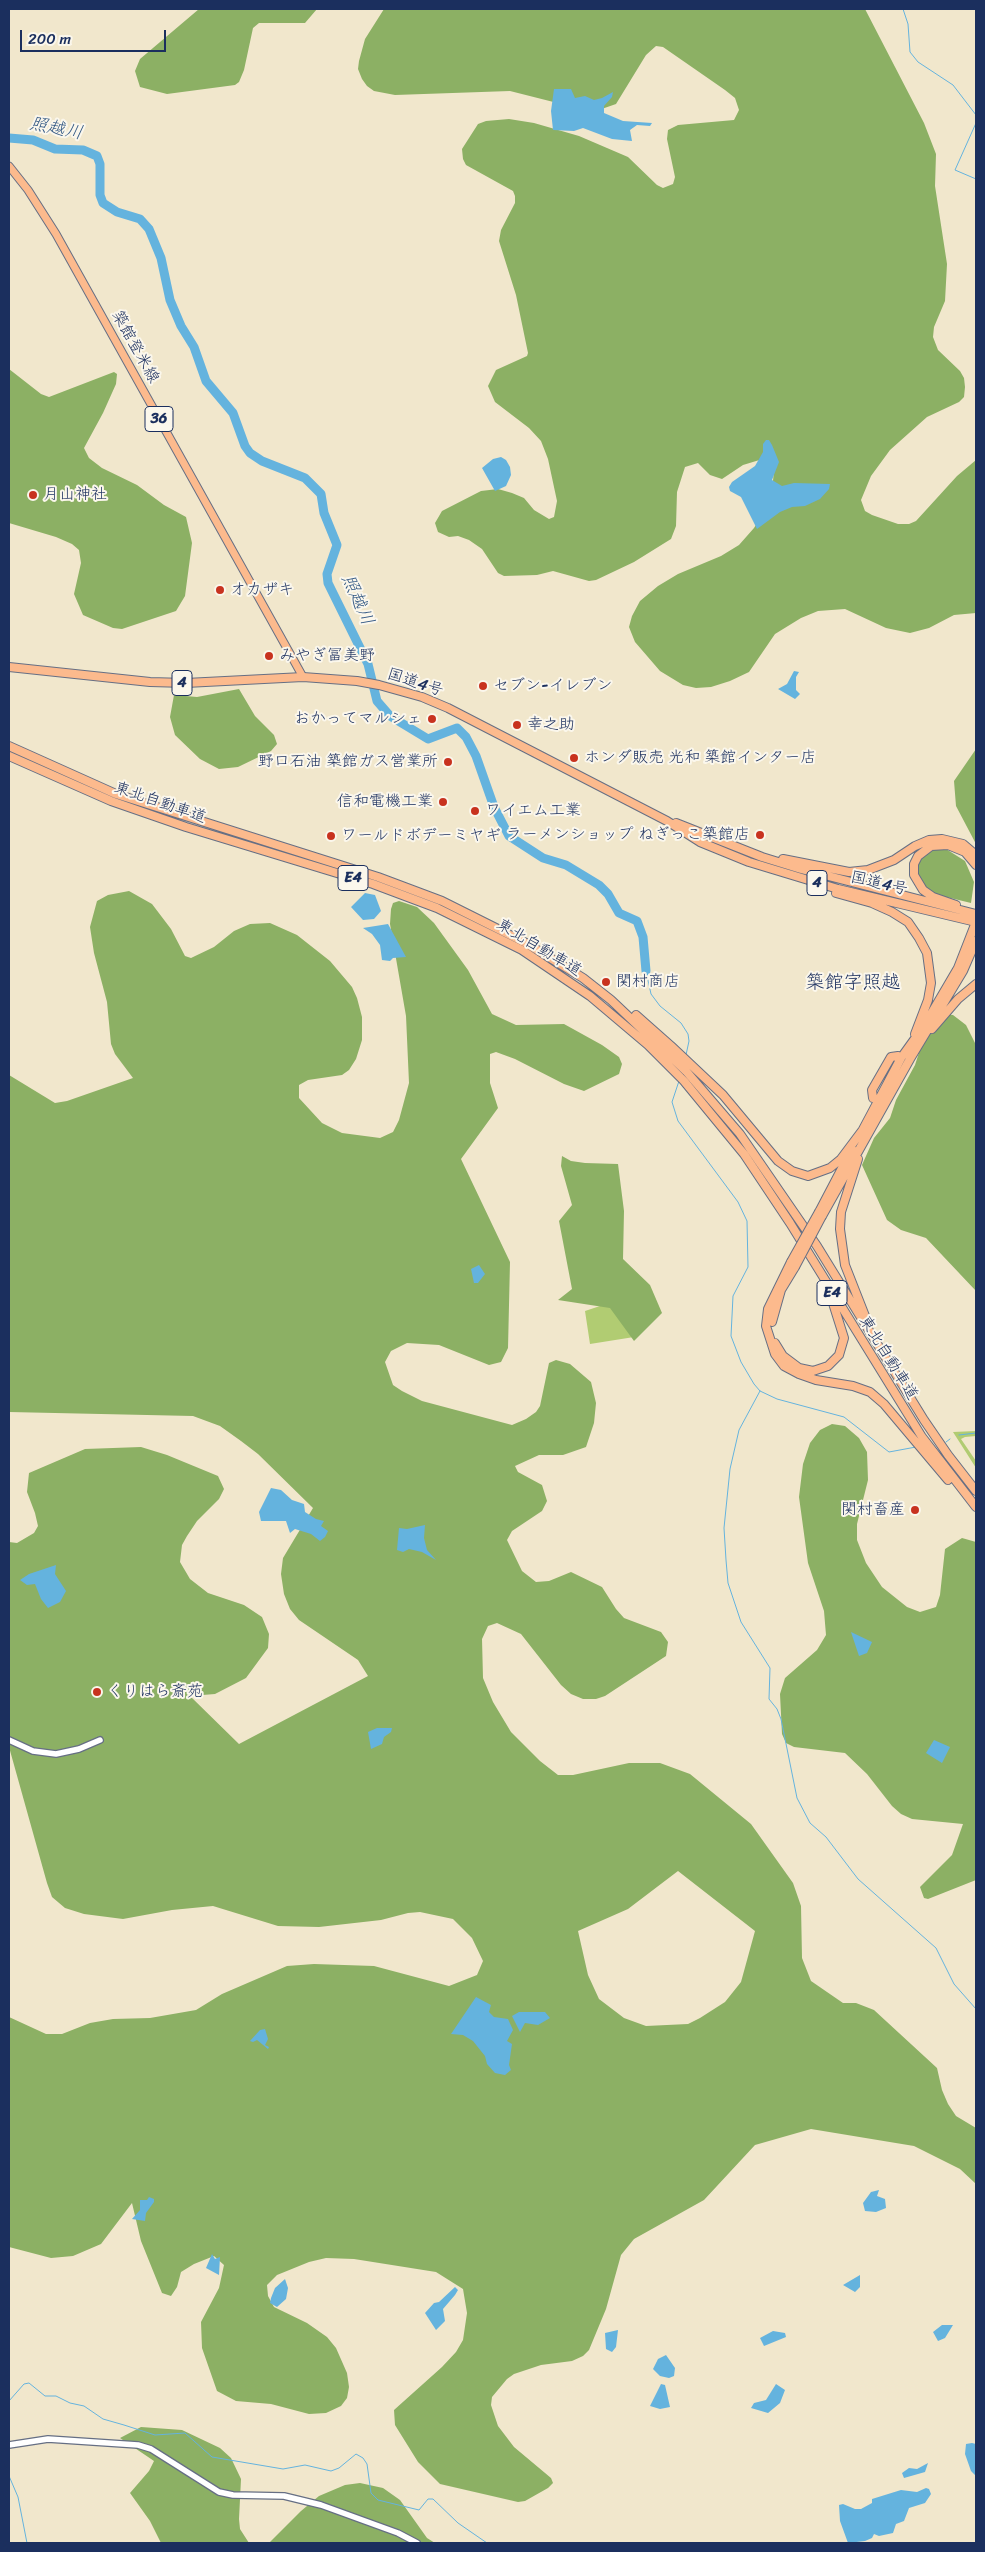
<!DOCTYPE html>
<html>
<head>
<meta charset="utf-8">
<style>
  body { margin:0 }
  #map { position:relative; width:985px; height:2552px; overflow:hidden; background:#f1e7cc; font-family:Sriracha,sans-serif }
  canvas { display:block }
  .frame { position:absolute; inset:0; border:10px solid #1b2f5e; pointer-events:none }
  .scale { position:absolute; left:20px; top:30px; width:146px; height:22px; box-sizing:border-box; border:2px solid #1b2f5e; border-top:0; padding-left:6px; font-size:15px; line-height:18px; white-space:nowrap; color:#1b2f5e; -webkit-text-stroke:4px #fbf7ec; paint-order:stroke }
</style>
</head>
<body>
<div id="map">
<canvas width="985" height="2552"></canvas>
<div class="frame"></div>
<div class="scale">200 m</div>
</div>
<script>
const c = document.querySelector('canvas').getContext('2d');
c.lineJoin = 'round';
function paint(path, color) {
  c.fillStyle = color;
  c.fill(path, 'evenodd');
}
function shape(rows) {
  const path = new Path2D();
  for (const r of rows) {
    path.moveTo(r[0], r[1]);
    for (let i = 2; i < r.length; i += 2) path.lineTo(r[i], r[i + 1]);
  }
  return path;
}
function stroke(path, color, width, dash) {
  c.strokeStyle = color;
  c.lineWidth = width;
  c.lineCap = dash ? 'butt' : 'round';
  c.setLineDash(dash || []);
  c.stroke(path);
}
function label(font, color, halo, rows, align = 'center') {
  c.font = font + ' Sriracha,"Klee One",sans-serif';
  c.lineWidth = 4;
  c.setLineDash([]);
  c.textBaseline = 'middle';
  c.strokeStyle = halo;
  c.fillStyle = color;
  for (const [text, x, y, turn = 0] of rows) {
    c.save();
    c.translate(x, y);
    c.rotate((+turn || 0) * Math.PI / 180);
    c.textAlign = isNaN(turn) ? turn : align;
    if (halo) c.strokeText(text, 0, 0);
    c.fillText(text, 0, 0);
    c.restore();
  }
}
const green = shape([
  [621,1299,634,1337,590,1344,585,1311],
  [976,1431,976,1436,965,1437,961,1439,976,1461,976,1468,953,1432]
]);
const forest = shape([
  [199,9,317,9,305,23,259,23,253,28,244,70,239,82,235,85,167,94,140,87,135,71,140,59],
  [384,9,865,9,924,123,936,154,935,186,947,264,945,301,934,327,933,337,938,350,960,371,964,378,965,387,964,397,959,402,927,417,890,450,871,476,861,500,865,511,872,515,898,524,909,524,916,521,957,476,976,460,976,613,954,615,929,628,910,633,886,628,845,609,818,611,801,618,775,634,749,672,730,681,711,687,696,688,683,685,660,671,635,642,629,627,632,616,640,601,658,586,678,574,721,556,739,545,754,528,764,512,772,492,774,470,766,458,743,465,722,479,710,475,698,463,685,467,677,492,676,526,671,539,634,562,596,580,589,581,553,571,537,575,504,576,498,573,482,549,469,540,458,536,449,537,438,532,435,523,442,511,481,491,498,489,512,493,524,498,534,510,549,519,554,517,557,501,548,459,541,441,529,428,495,402,488,386,496,370,527,356,528,353,516,295,499,241,501,230,515,203,515,196,513,191,466,165,463,159,462,149,478,124,486,121,509,119,534,123,579,136,628,157,657,185,663,188,673,184,675,177,667,139,668,130,678,125,734,120,739,110,735,98,725,90,663,47,656,46,646,55,616,104,593,112,510,91,395,95,374,91,367,86,362,79,358,69,359,61,365,39],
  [9,369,41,394,49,397,114,372,117,374,116,384,103,413,84,448,89,458,102,468,137,485,164,505,186,517,192,543,185,596,176,611,122,629,113,628,83,615,74,594,81,563,79,550,72,544,56,537,9,523],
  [239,689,255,716,274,735,277,744,271,751,238,767,219,769,200,759,175,735,170,717,174,695,197,697],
  [976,749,976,844,956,806,954,781],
  [935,849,946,849,965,861,974,882,971,903,930,893,924,885,918,874,917,865,921,858],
  [129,891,152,904,171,929,185,956,191,958,214,947,234,931,250,924,270,923,297,935,330,961,352,987,357,998,362,1017,362,1040,356,1059,349,1070,342,1075,308,1080,299,1085,299,1098,322,1123,342,1133,380,1138,393,1132,399,1120,409,1083,406,1016,390,924,391,909,393,903,399,901,417,907,434,923,468,970,492,1014,516,1025,564,1024,602,1045,619,1057,622,1064,619,1074,584,1091,564,1084,515,1059,496,1052,490,1054,490,1083,498,1108,461,1159,510,1262,508,1348,501,1362,489,1365,439,1345,407,1343,391,1351,385,1362,393,1385,402,1391,422,1401,512,1425,526,1419,536,1412,540,1406,549,1363,556,1360,570,1364,591,1382,596,1403,594,1423,586,1447,563,1455,539,1455,515,1466,518,1472,542,1485,547,1501,542,1511,512,1531,507,1540,522,1571,536,1582,549,1581,571,1572,602,1587,616,1609,624,1618,661,1632,668,1642,666,1656,605,1696,596,1699,583,1699,571,1694,561,1685,521,1634,497,1623,488,1626,482,1639,483,1678,493,1702,511,1732,540,1761,558,1775,573,1775,629,1763,660,1763,690,1774,751,1824,793,1883,801,1906,802,1958,811,1981,843,2003,856,2003,874,2010,937,2068,942,2090,948,2104,956,2116,976,2128,976,2184,960,2169,914,2146,811,2129,755,2145,704,2200,634,2239,621,2255,606,2309,589,2350,583,2356,572,2361,541,2365,514,2374,507,2379,492,2397,491,2405,498,2426,514,2447,551,2478,553,2483,548,2488,525,2501,518,2502,440,2484,418,2462,395,2425,394,2410,442,2367,456,2352,463,2340,467,2313,463,2289,436,2272,354,2259,326,2258,309,2262,277,2275,267,2285,268,2296,274,2307,307,2323,327,2337,336,2348,347,2373,349,2387,347,2398,341,2406,326,2413,309,2414,271,2404,236,2401,217,2391,202,2348,201,2322,219,2288,224,2265,214,2256,194,2264,181,2272,177,2287,171,2296,162,2293,141,2241,132,2203,101,2244,73,2256,51,2258,9,2247,9,2017,46,2034,62,2034,90,2023,113,2019,150,2018,196,2010,222,1994,287,1966,314,1964,374,1966,449,1986,477,1975,483,1961,472,1938,453,1919,420,1912,408,1913,381,1920,319,1927,278,1926,213,1906,172,1910,123,1919,84,1914,65,1908,52,1897,47,1883,9,1747,9,1542,17,1543,34,1533,38,1526,35,1513,27,1492,29,1473,85,1449,141,1447,167,1455,218,1476,224,1489,219,1499,197,1521,187,1536,182,1545,180,1562,190,1579,208,1593,244,1605,262,1617,269,1634,268,1648,246,1678,215,1694,190,1696,239,1744,368,1676,358,1660,299,1620,290,1609,284,1594,281,1574,283,1558,313,1508,258,1454,241,1441,220,1426,193,1416,9,1412,9,1075,55,1103,67,1101,133,1078,115,1054,111,1044,107,1002,94,953,90,927,97,901,108,895],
  [678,1871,755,1931,741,1982,725,2002,700,2018,688,2024,646,2026,624,2018,599,1999,588,1975,578,1931,628,1909],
  [942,1014,953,1015,966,1025,976,1045,976,1291,926,1238,901,1230,887,1220,862,1165,874,1138,890,1118,896,1100,915,1065,927,1028],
  [562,1156,571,1161,585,1163,618,1164,624,1211,623,1259,650,1285,662,1313,634,1341,610,1308,558,1300,572,1289,559,1221,572,1205,561,1166],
  [832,1424,845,1426,859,1438,867,1452,868,1480,857,1524,857,1540,866,1563,882,1587,907,1607,920,1612,936,1607,940,1595,945,1549,962,1538,976,1542,976,1880,928,1899,924,1898,920,1887,952,1855,963,1824,912,1819,901,1814,892,1806,867,1774,845,1753,794,1747,786,1743,782,1734,780,1694,785,1678,817,1650,826,1635,824,1611,808,1563,799,1497,803,1464,810,1443,820,1430],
  [141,2427,182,2430,220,2448,231,2458,241,2479,239,2519,240,2529,249,2543,161,2543,150,2521,130,2493,149,2471,154,2461,120,2438],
  [360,2483,383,2488,400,2500,427,2538,435,2543,269,2543,301,2511,319,2496,345,2485]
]);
const water = shape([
  [554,89,571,89,575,98,585,96,594,100,602,98,613,92,612,97,604,106,604,113,623,121,652,123,650,126,637,125,630,130,632,141,612,139,583,128,574,131,553,130,551,111],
  [766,440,769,440,772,445,779,462,772,480,782,486,794,483,830,484,829,489,820,499,805,506,792,507,780,512,757,529,741,497,730,491,729,487,732,482,755,466,763,452,763,444],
  [501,457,506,460,510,467,511,475,506,486,495,491,482,468,493,459],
  [794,671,799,672,796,677,796,690,800,694,795,699,778,689,787,684],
  [365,893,375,895,381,911,374,919,363,920,351,907],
  [388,924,406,957,393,958,390,961,382,960,380,945,372,934,363,928],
  [479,1265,485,1274,478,1283,474,1283,471,1269],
  [271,1488,281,1490,292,1500,304,1504,305,1512,316,1519,324,1521,321,1526,328,1531,325,1537,320,1541,311,1534,295,1529,290,1533,286,1521,261,1521,259,1512],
  [425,1525,424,1538,427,1550,436,1560,422,1552,409,1549,403,1552,397,1550,399,1528,407,1529],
  [56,1565,55,1574,66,1591,60,1602,48,1608,41,1599,35,1584,27,1585,20,1580,29,1574],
  [851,1632,872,1642,867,1653,859,1656],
  [377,1728,392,1728,391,1732,384,1737,382,1744,371,1749,368,1732],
  [934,1740,950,1747,942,1763,926,1753],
  [476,1997,491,2005,489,2012,494,2017,508,2019,513,2030,507,2041,512,2044,509,2065,511,2070,505,2075,495,2073,487,2064,485,2056,473,2041,463,2035,451,2034],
  [519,2012,545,2012,550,2018,538,2025,525,2023,520,2032,512,2016],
  [265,2029,268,2039,265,2045,269,2047,268,2049,257,2040,253,2042,250,2041,260,2030],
  [879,2190,877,2196,885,2199,886,2208,876,2212,865,2211,863,2203,871,2192],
  [149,2197,154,2199,154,2202,146,2213,145,2221,132,2219,140,2210,140,2200,147,2200],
  [212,2254,215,2259,220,2257,219,2275,206,2268],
  [860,2275,860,2287,855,2292,843,2285],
  [285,2279,288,2288,286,2299,277,2307,270,2303,271,2298,275,2288],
  [455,2287,458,2290,455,2295,443,2309,445,2321,436,2330,425,2313,434,2303,439,2302],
  [942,2325,953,2325,945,2338,938,2341,933,2332],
  [618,2330,616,2347,612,2352,606,2349,605,2333],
  [773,2331,785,2333,786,2337,764,2346,760,2338],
  [666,2355,675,2368,674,2376,669,2378,660,2376,653,2369,658,2359],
  [661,2384,665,2385,670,2407,660,2409,650,2406],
  [776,2384,785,2390,780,2403,768,2413,751,2408,754,2403,766,2400],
  [972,2443,976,2444,976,2476,971,2471,965,2454,966,2444],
  [928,2463,925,2472,904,2478,902,2473,909,2468,917,2469],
  [926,2488,929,2489,931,2494,925,2503,909,2508,904,2521,896,2524,893,2533,879,2536,874,2534,872,2538,865,2541,848,2543,840,2521,839,2505,843,2504,855,2509,861,2509,872,2503,872,2499,901,2490,917,2492]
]);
const stream = shape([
  [903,9,908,24,910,52,918,62,953,85,976,115],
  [976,123,955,170,976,179],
  [646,971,651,994,660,1006,681,1023,688,1034,689,1041,686,1055],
  [679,1081,672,1102,678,1121,738,1202,747,1221,748,1267,733,1296,731,1336,741,1362,754,1384,760,1391,777,1399,844,1417,889,1452,916,1447],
  [760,1391,739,1430,730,1469,724,1528,726,1560,728,1583,741,1622,770,1668,769,1699,777,1709,781,1719,797,1798,810,1823,826,1837,858,1879,936,1948,954,1984,976,2009],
  [959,1435,976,1433],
  [946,1442,950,1439],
  [9,2401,24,2384,29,2383,45,2396,56,2396,70,2403,84,2406,103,2419,124,2425,155,2435,185,2433,212,2457,283,2469,305,2465,331,2471,339,2468,356,2454,363,2458,367,2464,371,2493,378,2500,419,2510,428,2499,433,2499,458,2523,487,2543],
  [9,2476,18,2497,27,2543]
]);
const river = shape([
  [9,138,33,140,55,149,83,150,97,156,100,164,100,195,103,203,117,212,140,219,149,229,161,258,170,300,181,326,194,347,206,381,233,413,245,446,250,453,262,461,305,478,321,494,324,513,337,545,327,574,328,583,368,664,377,701,390,716,428,739,457,728,466,737,476,756,494,807,509,836,543,858,566,865,599,885,608,894,619,913,637,921,643,937,646,971]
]);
const minor = shape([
  [9,1740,33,1751,56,1754,79,1749,100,1740],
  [9,2445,48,2439,138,2445,151,2449,219,2492,233,2495,284,2496,321,2505,398,2533,417,2543]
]);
const major = shape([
  [9,166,28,190,56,234,303,677]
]);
const highway = shape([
  [9,667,150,682,186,683,303,677,357,681,379,685,422,697,448,708,667,821,700,842,749,862,838,889,976,922],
  [9,746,116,794,378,877,442,901,526,943,583,978,611,1000,686,1071,740,1134,817,1246,924,1420,948,1455,976,1491],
  [9,756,111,801,186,827,373,884,437,908,522,950,590,996,648,1045,684,1081,744,1154,790,1223,922,1437,976,1507],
  [676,823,762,857,801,869,976,914],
  [783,859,849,872,868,870,894,860,915,846,929,840,942,839,963,844,976,855],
  [836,893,872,903,892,912,908,922,919,938,927,953,931,983,928,1000,915,1034],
  [956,905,933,897,923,890,914,875,914,864,918,856,931,846,948,845,965,852,976,865],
  [636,1015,671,1046,723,1095,778,1161,792,1171,808,1176,830,1168,841,1159,862,1131],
  [932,1029,958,999,976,984],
  [873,1098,872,1090,891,1057,898,1056],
  [860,1135,901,1058,924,1026,958,968,976,922],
  [858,1159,841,1212,840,1229,845,1265,867,1321],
  [819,1212,852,1149],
  [822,1216,910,1059,963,971,976,941],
  [791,1262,768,1309,766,1326,775,1354,784,1366,799,1374,816,1380,853,1386,870,1392,884,1404,948,1480],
  [772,1322,781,1290,795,1267],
  [775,1343,783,1356,799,1368,813,1371,828,1366,839,1355,844,1338,832,1300]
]);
const highwayBridge = shape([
  [791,1262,819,1212],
  [795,1267,822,1216]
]);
const markers = [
  [33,495,5,"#c8321e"],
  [220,590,5,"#c8321e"],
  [269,656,5,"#c8321e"],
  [483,686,5,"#c8321e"],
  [432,719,5,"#c8321e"],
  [517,725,5,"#c8321e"],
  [574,758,5,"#c8321e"],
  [448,762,5,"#c8321e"],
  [443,802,5,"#c8321e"],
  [475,811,5,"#c8321e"],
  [760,835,5,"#c8321e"],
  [331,836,5,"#c8321e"],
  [606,982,5,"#c8321e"],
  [915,1510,5,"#c8321e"],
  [97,1692,5,"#c8321e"]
];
const shields = [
  [159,419,28],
  [182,683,20],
  [353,878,30],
  [817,883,20],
  [832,1293,30]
];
const shieldNames = [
  ["36",159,419],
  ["4",182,683],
  ["E4",353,878],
  ["4",817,883],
  ["E4",832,1293]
];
const streetNames = [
  ["築館登米線",135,347,61],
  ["国道4号",415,683,18],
  ["東北自動車道",160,803,19],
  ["国道4号",879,884,13],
  ["東北自動車道",539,948,31],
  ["東北自動車道",888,1358,58]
];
const poiNames = [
  ["月山神社",43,495],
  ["オカザキ",230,590],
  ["みやぎ冨美野",279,656],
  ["セブン-イレブン",493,686],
  ["おかってマルシェ",422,719,"right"],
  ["幸之助",527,725],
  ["ホンダ販売 光和 築館インター店",584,758],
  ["野口石油 築館ガス営業所",438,762,"right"],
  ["信和電機工業",433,802,"right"],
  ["ワイエム工業",485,811],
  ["ラーメンショップ ねぎっこ築館店",750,835,"right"],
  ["ワールドボデーミヤギ",341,836],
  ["関村商店",616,982],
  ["関村畜産",905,1510,"right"],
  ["くりはら斎苑",107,1692]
];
const waterNames = [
  ["照越川",56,129,11],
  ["照越川",357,600,66]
];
const quarterNames = [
  ["築館字照越",853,983]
];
paint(green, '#b1cc72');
paint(forest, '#8cb064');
paint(water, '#64b3de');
stroke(stream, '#64b3de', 1);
stroke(river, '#64b3de', 9);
stroke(minor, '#666f84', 8);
stroke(major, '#666f84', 9);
stroke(highway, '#666f84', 10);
stroke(minor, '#fff', 5.5);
stroke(major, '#fcba8d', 7);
stroke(highway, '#fcba8d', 8);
stroke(highwayBridge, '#666f84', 10, []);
stroke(highwayBridge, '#fcba8d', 8);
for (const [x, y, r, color] of markers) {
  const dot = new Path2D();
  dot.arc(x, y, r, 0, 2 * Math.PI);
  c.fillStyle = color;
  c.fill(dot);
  stroke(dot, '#fbf7ec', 2);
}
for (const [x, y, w] of shields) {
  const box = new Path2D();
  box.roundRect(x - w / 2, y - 12.5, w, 25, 4);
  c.fillStyle = '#fbf7ec';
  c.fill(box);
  stroke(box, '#1b2f5e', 1);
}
label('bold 15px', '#1b2f5e', null, shieldNames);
label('16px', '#1b2f5e', '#fbf7ec', streetNames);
label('16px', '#1b2f5e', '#fbf7ec', poiNames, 'left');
label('italic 18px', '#315784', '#fbf7ec', waterNames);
label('19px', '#1b2f5e', '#fbf7ec', quarterNames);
</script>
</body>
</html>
